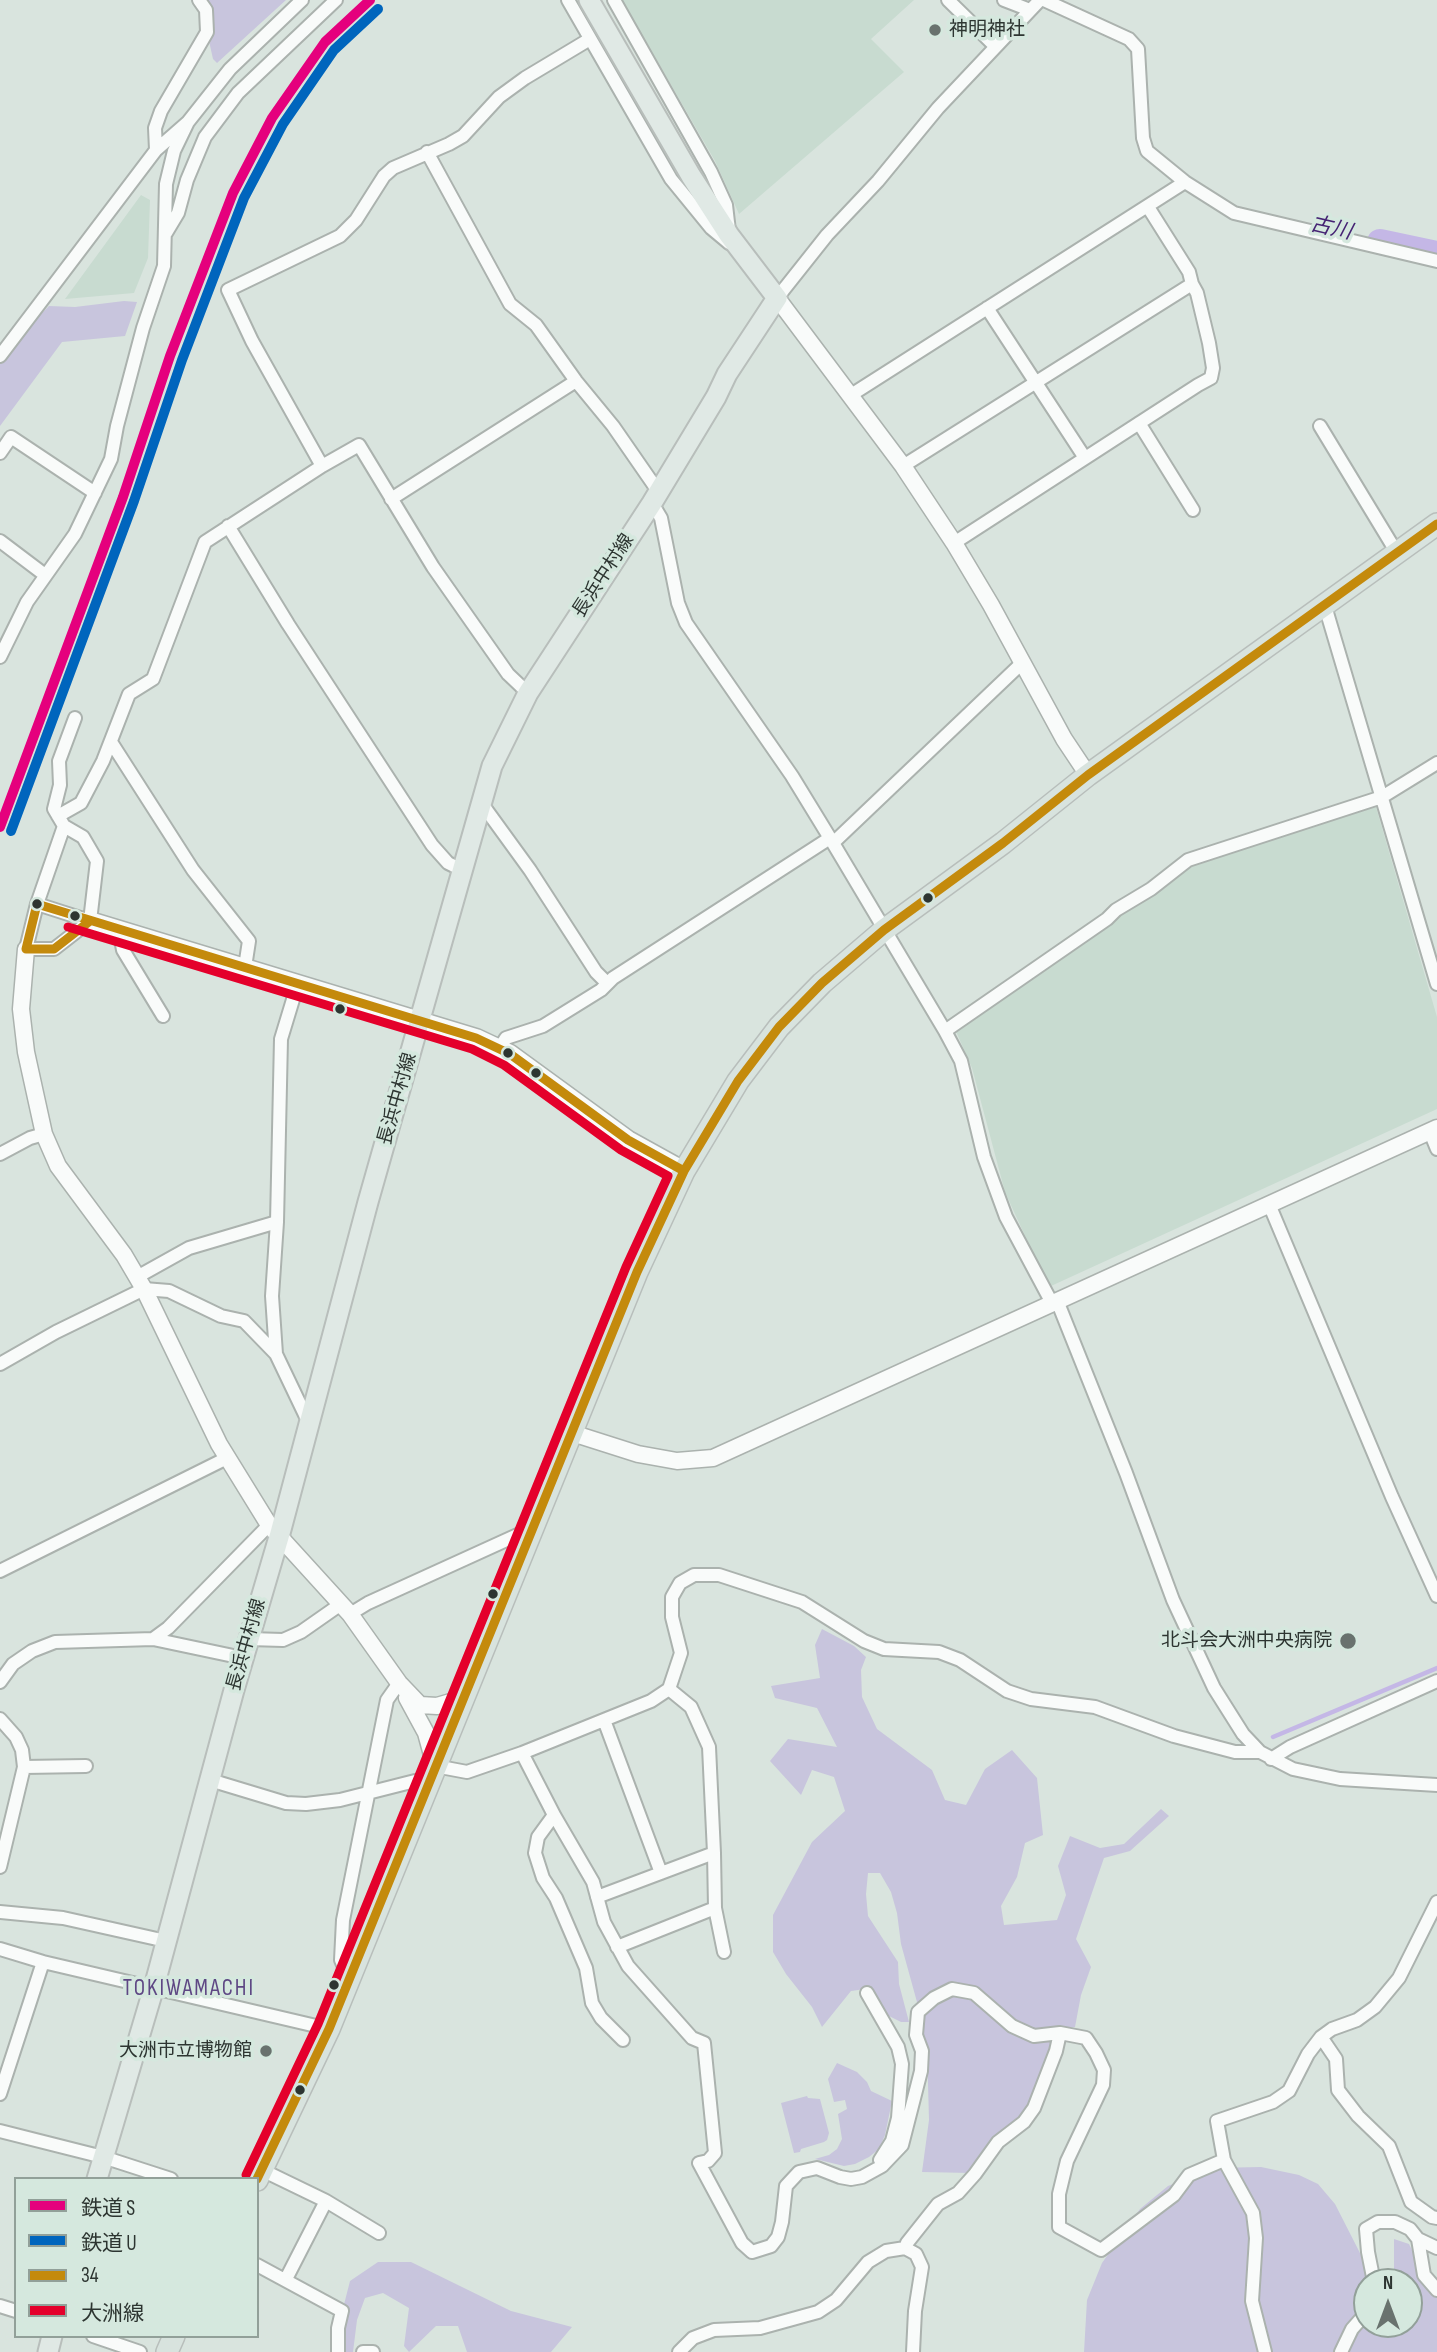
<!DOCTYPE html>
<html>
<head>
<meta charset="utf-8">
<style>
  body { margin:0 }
  #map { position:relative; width:1437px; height:2352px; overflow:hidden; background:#d9e4de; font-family:"Sofia Sans Condensed","Noto Sans JP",sans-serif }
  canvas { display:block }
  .legend { position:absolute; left:14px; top:2177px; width:245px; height:161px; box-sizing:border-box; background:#d5e8de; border:2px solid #92a099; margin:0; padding:9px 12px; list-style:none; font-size:21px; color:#2d3531 }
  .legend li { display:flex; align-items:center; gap:14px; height:35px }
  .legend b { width:35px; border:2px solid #92a099 }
  .north { position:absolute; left:1353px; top:2268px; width:70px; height:70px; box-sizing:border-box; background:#d5e8de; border:2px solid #92a099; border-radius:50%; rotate:0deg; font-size:19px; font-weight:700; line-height:28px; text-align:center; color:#2d3531 }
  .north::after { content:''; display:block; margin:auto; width:24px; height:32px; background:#69726e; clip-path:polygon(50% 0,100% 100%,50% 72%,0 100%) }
</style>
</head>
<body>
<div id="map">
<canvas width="1437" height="2352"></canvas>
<ul class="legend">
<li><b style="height:9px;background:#e5007d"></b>鉄道 S</li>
<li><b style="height:9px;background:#0065bd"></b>鉄道 U</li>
<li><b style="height:9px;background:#c48a0c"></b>34</li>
<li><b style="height:9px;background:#e4002b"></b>大洲線</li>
</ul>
<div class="north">N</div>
</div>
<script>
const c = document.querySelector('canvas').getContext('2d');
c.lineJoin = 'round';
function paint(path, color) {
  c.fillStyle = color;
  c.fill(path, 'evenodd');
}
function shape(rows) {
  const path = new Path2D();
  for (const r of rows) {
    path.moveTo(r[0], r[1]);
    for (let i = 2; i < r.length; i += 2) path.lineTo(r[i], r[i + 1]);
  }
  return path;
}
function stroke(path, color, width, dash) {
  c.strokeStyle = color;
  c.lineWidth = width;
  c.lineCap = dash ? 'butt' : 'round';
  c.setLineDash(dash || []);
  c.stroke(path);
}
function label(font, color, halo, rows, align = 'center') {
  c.font = font + ' "Sofia Sans Condensed","Noto Sans JP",sans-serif';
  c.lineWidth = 7;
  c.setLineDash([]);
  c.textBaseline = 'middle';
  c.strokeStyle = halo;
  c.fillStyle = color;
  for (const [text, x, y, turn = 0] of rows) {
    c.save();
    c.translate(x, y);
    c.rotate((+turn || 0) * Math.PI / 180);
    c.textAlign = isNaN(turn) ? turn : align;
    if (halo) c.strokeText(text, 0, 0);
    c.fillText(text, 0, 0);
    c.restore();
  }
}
const built = shape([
  [622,0,914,0,871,39,904,72,739,214,715,161],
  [141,195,150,200,148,258,134,293,65,299],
  [1376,807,1437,1017,1437,1109,1051,1286,1047,1284,1005,1192,972,1068,955,1029,1204,855]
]);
const green = shape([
  [207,0,286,0,217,63,213,59,207,32],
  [124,301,137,302,125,336,62,342,0,426,0,364,38,317,49,306,75,307],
  [822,1629,854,1646,866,1657,861,1670,862,1697,877,1729,932,1770,945,1800,966,1805,985,1769,1012,1750,1037,1778,1043,1835,1025,1843,1017,1877,1001,1906,1004,1925,1057,1920,1066,1895,1058,1866,1070,1836,1100,1848,1124,1844,1161,1809,1169,1816,1130,1851,1104,1858,1076,1939,1091,1967,1081,1995,1075,2027,1058,2030,1033,2098,1021,2117,971,2173,922,2172,929,2120,927,2047,921,2032,920,2013,901,1944,897,1913,891,1892,880,1873,868,1873,866,1894,868,1916,898,1962,899,1984,909,2022,901,2022,887,2015,872,1988,851,1991,822,2027,812,2007,786,1974,773,1952,773,1915,812,1842,845,1811,834,1777,812,1770,801,1795,770,1761,788,1739,837,1747,817,1708,775,1698,771,1686,820,1678,815,1645],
  [837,2063,857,2072,867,2082,871,2091,892,2101,885,2135,879,2149,869,2157,855,2164,844,2166,815,2159,829,2155,837,2149,842,2139,838,2114,847,2109,845,2100,834,2102,828,2079],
  [807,2096,808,2098,820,2099,829,2133,827,2140,824,2142,801,2149,800,2152,794,2153,781,2103],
  [1261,2167,1299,2175,1318,2184,1335,2204,1361,2255,1367,2282,1367,2324,1409,2324,1409,2282,1374,2282,1374,2278,1394,2273,1394,2239,1409,2244,1424,2275,1437,2290,1437,2352,1084,2352,1087,2300,1102,2263,1140,2209,1168,2186,1214,2168],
  [378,2262,411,2262,511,2311,572,2327,551,2352,467,2352,458,2326,436,2326,409,2352,404,2346,409,2308,383,2293,365,2298,357,2320,353,2352,338,2352,338,2328,350,2281]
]);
const stream = shape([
  [1273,1737,1437,1668]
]);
const river = shape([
  [1380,242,1437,254]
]);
const minor = shape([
  [568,0,671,179,711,228,729,243],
  [614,0,711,172,726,205,729,231],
  [948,0,995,46],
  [1004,0,1030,10],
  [1044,0,1129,39,1138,49,1143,138,1147,151,1185,182,1234,213,1437,261],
  [156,150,155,128,161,111,207,32,206,10,199,0],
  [427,152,510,304,536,325,576,381,613,426,658,491],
  [166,233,178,213,187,180,205,137,238,93,336,0],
  [777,298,827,235,878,181,938,108,1040,0],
  [987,308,1085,458],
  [0,356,156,150,188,122,230,69,302,0],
  [851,395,1185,182],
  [1139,423,1193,510],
  [1320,426,1397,553],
  [0,453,11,437,95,493],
  [322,466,359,445,433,567,508,674,528,693],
  [903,466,1192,284,1189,272,1148,207],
  [391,499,576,381],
  [652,503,661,518,678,603,686,623,792,776,833,843,945,1031,961,1061,984,1157,1006,1217,1053,1305],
  [228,526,288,624,432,845,448,863,462,870],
  [0,541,45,575],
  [954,543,1198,385,1211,378,1213,368,1209,343,1197,293,1192,284],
  [1325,606,1437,984],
  [0,657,27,602,75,534,111,459,117,426,143,328,164,266,166,184,174,151,188,122],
  [111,742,193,870,249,941,245,967],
  [480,807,485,808,530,870,596,972,607,983],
  [58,816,81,803,103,761,129,694,153,679,205,542,322,466,252,341,228,290,340,236,356,220,384,176,393,168,449,144,463,136,499,97,525,78,590,39],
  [64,826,37,904,26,949,54,949,90,921,97,861,83,837,64,826,54,809,60,785,59,761,75,718],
  [833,843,1022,663],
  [37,904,90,921],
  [119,929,123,950,163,1016],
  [298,983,281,1039,277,1222,272,1296,276,1354,308,1421],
  [945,1031,1107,919,1116,910,1151,889,1188,860,1382,797,1437,763],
  [499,1049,506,1038,543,1026,601,990,613,978,830,838],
  [1430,1132,1437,1149],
  [0,1154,30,1138,44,1134],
  [1269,1204,1392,1497,1437,1596],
  [137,1277,189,1248,277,1222],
  [1058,1303,1126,1473,1173,1600,1214,1688,1243,1734,1260,1752,1293,1769,1340,1779,1437,1785],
  [0,1364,56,1332,144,1289,169,1291,221,1316,244,1321,276,1354],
  [0,1571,227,1458],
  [350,1614,368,1603,535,1527],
  [153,1639,243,1658],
  [249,1639,283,1640,301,1632,341,1604],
  [0,1682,13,1664,32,1651,55,1642,153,1639,168,1628,269,1525],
  [0,1719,16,1737,22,1750,24,1767,0,1867],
  [604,1720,661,1873],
  [522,1753,554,1815,593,1882,604,1922,628,1966,692,2038,704,2043,715,2153,708,2161,699,2163,742,2243,752,2252,771,2246,778,2237,782,2222,786,2186,799,2172,817,2168,840,2177,851,2179,862,2177,882,2166,902,2145,921,2071,922,2051,916,2035,918,2012,934,1998,952,1989,974,1993,1012,2026,1034,2036,1060,2033],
  [1271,1759,1290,1747,1437,1681],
  [435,1766,467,1772,522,1753,651,1701,669,1689,681,1653,672,1617,672,1597,680,1583,694,1575,719,1575,802,1602,864,1641,884,1649,939,1652,960,1660,1007,1691,1031,1699,1095,1707,1174,1736,1235,1752,1260,1752],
  [24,1767,86,1766],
  [210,1780,286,1803,306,1804,340,1800,415,1781,427,1784],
  [554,1815,538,1837,535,1853,543,1878,556,1898,586,1968,592,2003,601,2018,623,2040],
  [714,1853,715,1908,724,1952],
  [597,1897,714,1853,709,1747,691,1707,669,1689],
  [0,1912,63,1918,166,1941],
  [617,1947,715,1908],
  [0,1949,43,1962,329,2029],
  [349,1979,341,1960,343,1920,387,1700,399,1683],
  [867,1993,898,2047,902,2064,898,2118,892,2141,880,2160],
  [1321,2037,1336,2059,1338,2090,1358,2116,1389,2146,1411,2202,1432,2217,1437,2218],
  [0,2094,43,1962],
  [0,2131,103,2157,171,2179],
  [262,2170,326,2201,379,2233],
  [1418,2239,1437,2248],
  [905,2248,907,2243,938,2204,958,2193,975,2174,998,2142,1024,2122,1034,2108,1056,2051,1060,2033,1086,2038,1096,2053,1104,2070,1103,2085,1067,2161,1059,2194,1059,2227,1101,2250,1174,2195,1189,2175,1224,2160],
  [257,2265,342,2311,338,2328,338,2352],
  [286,2279,326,2201],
  [1374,2282,1368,2252,1366,2229,1378,2222,1395,2222,1410,2229,1418,2239,1424,2275,1437,2290],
  [0,2306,16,2311],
  [93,2336,140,2352],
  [363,2352,373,2352],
  [679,2352,693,2338,714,2330,760,2328,818,2312,836,2300,868,2262,886,2251,905,2248,916,2254,922,2267,915,2311,913,2352],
  [1265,2352,1252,2301,1256,2238,1253,2213,1224,2160,1217,2121,1273,2102,1289,2091,1308,2054,1321,2037,1332,2029,1357,2020,1375,2007,1399,1978,1437,1902],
  [1341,2352,1352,2329,1367,2312]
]);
const tertiary = shape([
  [777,298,903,466,954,543,991,605,1064,739,1088,775],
  [26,949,21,1009,26,1052,44,1134,58,1166,124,1255,144,1289,219,1444,269,1525,350,1614,399,1683,420,1705,437,1706,454,1701,466,1692],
  [572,1433,638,1454,677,1461,713,1458,1437,1128],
  [407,1698,426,1733,435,1766]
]);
const secondary = shape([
  [90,921,476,1038,510,1054,628,1140,684,1171]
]);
const primary = shape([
  [97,2179,154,1987,234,1690,279,1537,368,1202,492,766,528,693,652,503,716,397,727,374,777,298,729,235,691,176,589,0],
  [48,2352,52,2336]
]);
const trunk = shape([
  [257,2180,329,2029,637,1272,684,1171,738,1081,779,1027,822,983,884,930,1003,843,1088,775,1437,524],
  [167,2352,174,2336]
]);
const bus1 = shape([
  [90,921,54,949,26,949,37,904,476,1038,510,1054,628,1140,684,1171],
  [257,2179,329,2029,637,1272,684,1171,738,1081,779,1027,822,983,884,930,1003,843,1088,775,1437,524]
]);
const bus2 = shape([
  [68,927,472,1049,504,1065,621,1150,668,1176,626,1267,318,2024,246,2175]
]);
const rail1 = shape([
  [0,827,123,497,170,356,233,193,272,118,325,42,370,0]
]);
const rail2 = shape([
  [11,831,134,501,182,360,244,198,283,124,334,50,378,9]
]);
const markers = [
  [935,30,7,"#69726e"],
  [928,898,6,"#2d3531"],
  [37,904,6,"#2d3531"],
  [75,916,6,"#2d3531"],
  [340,1009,6,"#2d3531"],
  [508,1053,6,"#2d3531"],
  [536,1073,6,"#2d3531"],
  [493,1594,6,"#2d3531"],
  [1348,1641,9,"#69726e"],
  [334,1985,6,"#2d3531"],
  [266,2051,7,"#69726e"],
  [300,2090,6,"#2d3531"]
];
const poiNames = [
  ["神明神社",949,30,"left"],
  ["北斗会大洲中央病院",1332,1641],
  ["大洲市立博物館",252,2051]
];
const streetNames = [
  ["長浜中村線",604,576,-57],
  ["長浜中村線",398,1099,-74],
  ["長浜中村線",247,1645,-74]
];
const waterNames = [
  ["古川",1331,229,13]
];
const quarterNames = [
  ["TOKIWAMACHI",189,1989]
];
paint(built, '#c8dbd0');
paint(green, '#c8c5dd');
stroke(stream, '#c4b7e6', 4.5);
stroke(river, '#c4b7e6', 26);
stroke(minor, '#abb2ae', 16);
stroke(tertiary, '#abb2ae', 19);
stroke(secondary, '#abb2ae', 21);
stroke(primary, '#b8bebb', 23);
stroke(trunk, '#b8bebb', 24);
stroke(minor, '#f9fbfa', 12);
stroke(tertiary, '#f9fbfa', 16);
stroke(secondary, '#f9fbfa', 18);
stroke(primary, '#e0e9e5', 19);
stroke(trunk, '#d8e3de', 21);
stroke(bus1, '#c48a0c', 9);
stroke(bus2, '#e4002b', 9);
stroke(rail1, '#e5007d', 10);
stroke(rail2, '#0065bd', 10);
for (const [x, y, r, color] of markers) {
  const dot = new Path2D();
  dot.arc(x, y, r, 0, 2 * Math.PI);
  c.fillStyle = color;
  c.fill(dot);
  stroke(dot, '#d5e8de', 2.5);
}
label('19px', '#2d3531', '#d5e8de', poiNames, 'right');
label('19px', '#2d3531', '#d5e8de', streetNames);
label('italic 21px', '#462474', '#d5e8de', waterNames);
c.letterSpacing = '2px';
label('23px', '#5e4784', '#d5e8de', quarterNames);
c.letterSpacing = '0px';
</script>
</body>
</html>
